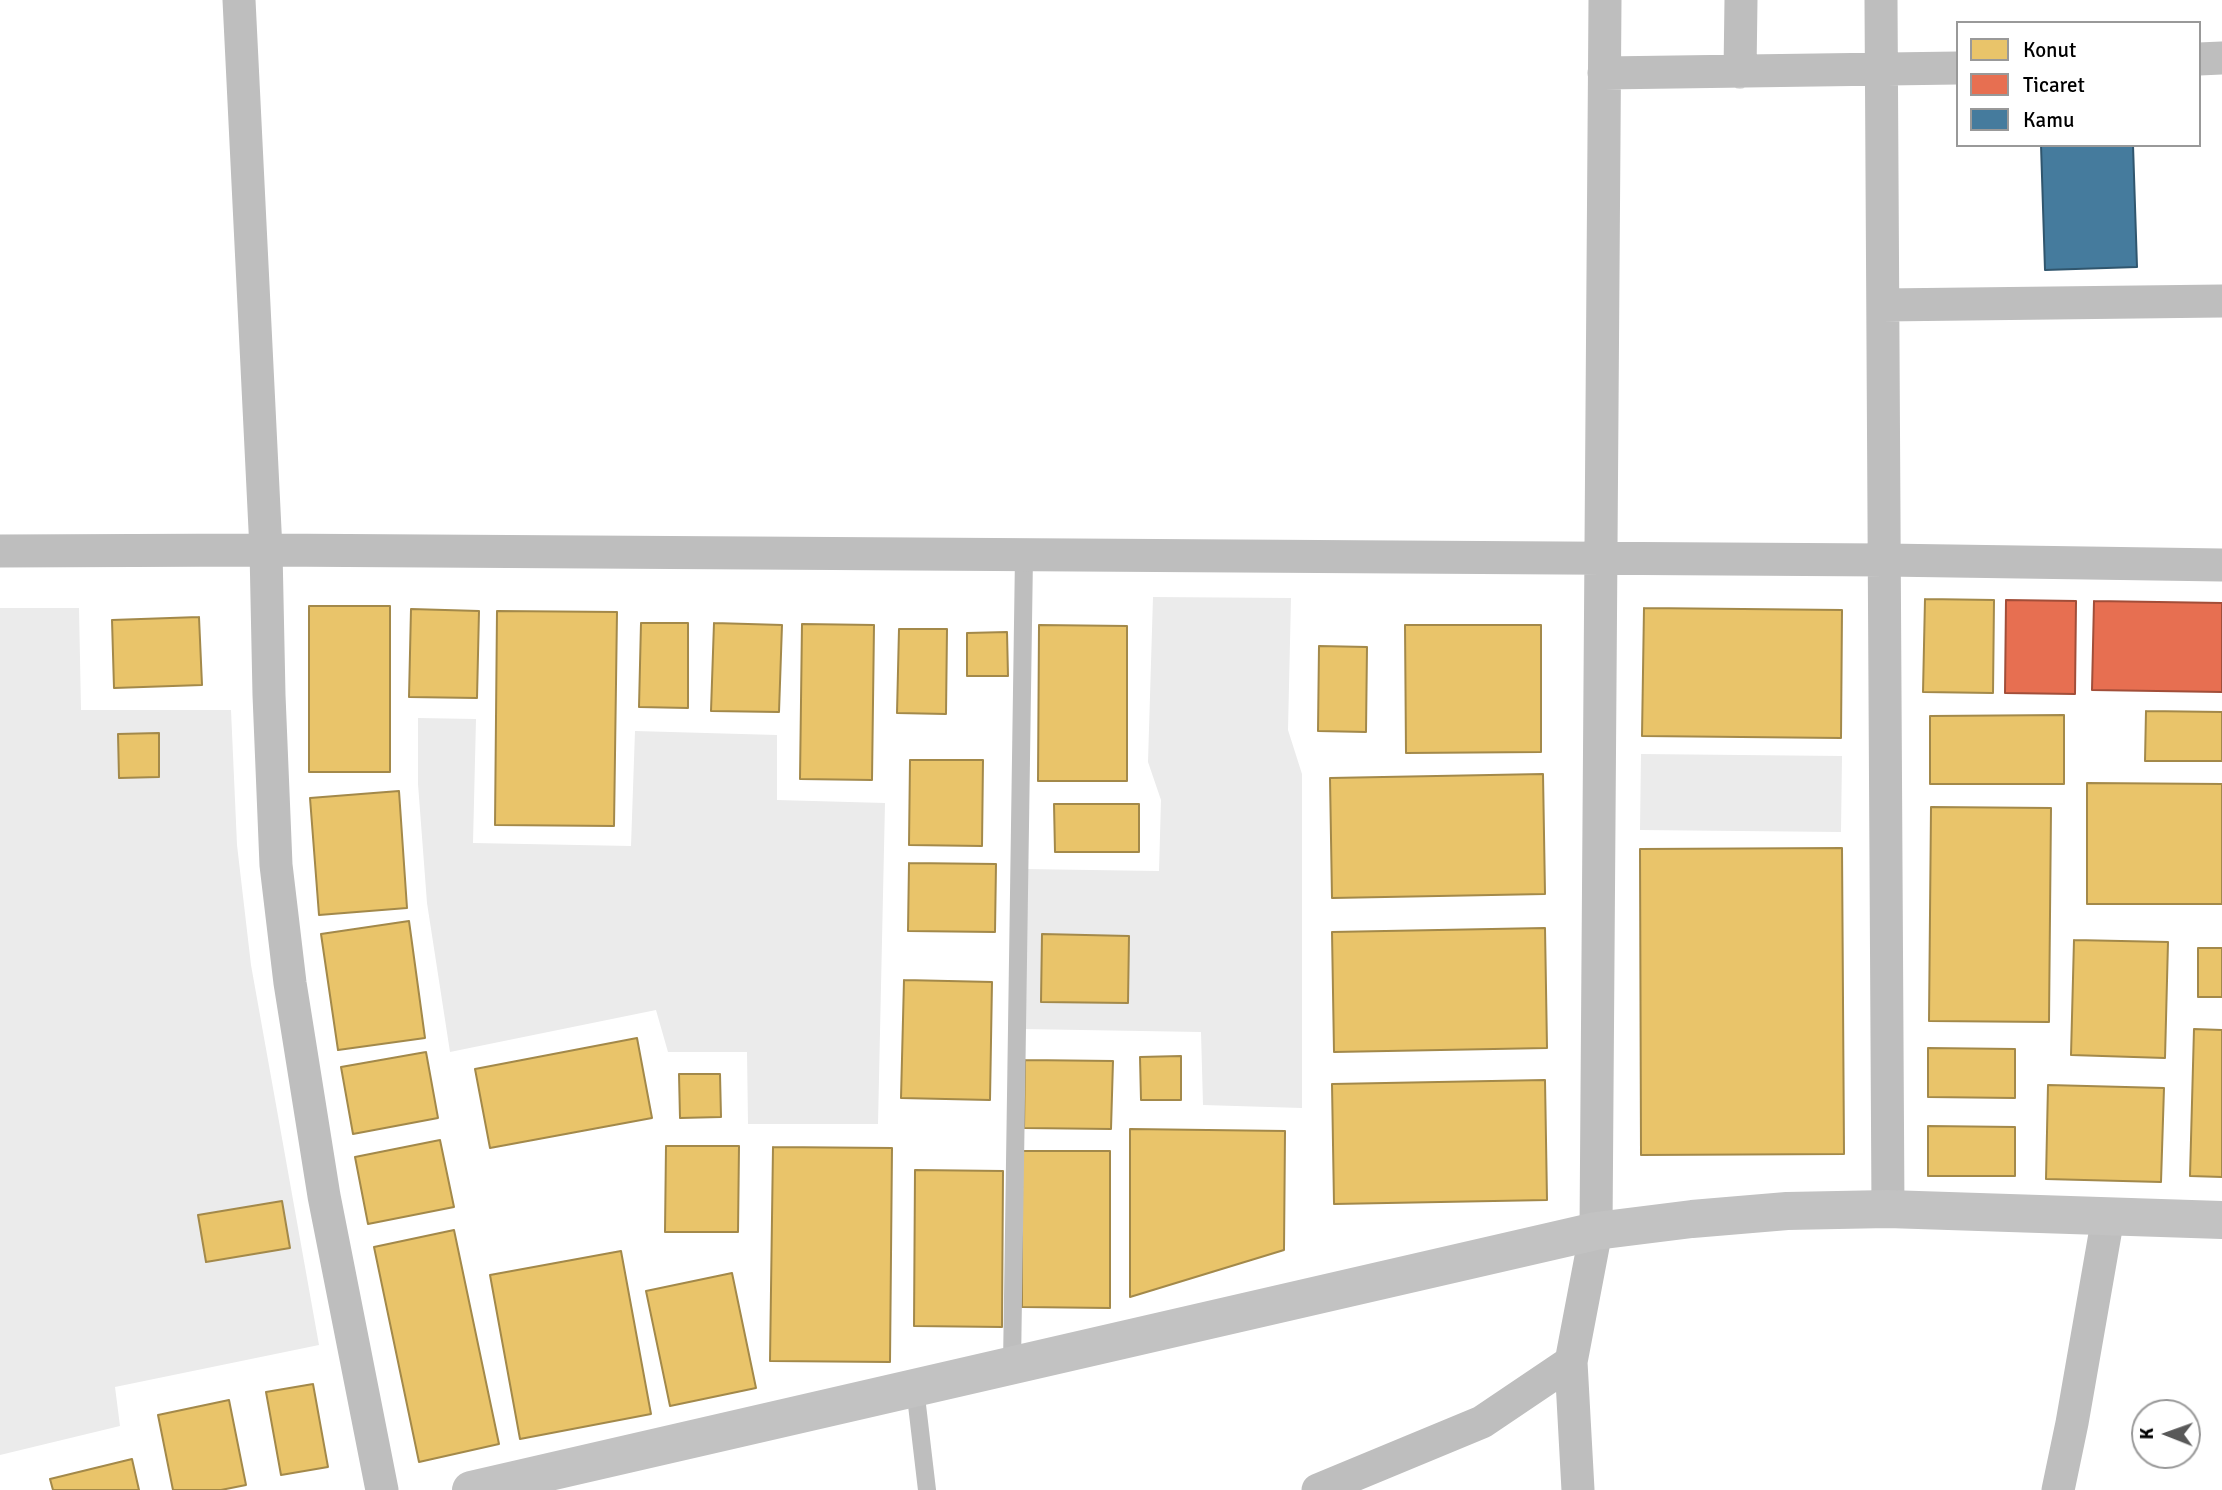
<!DOCTYPE html>
<html>
<head>
<meta charset="utf-8">
<style>
  body { margin:0 }
  #map { position:relative; width:2222px; height:1490px; overflow:hidden; background:#fff; font-family:Signika,sans-serif }
  canvas { display:block }
  .legend { position:absolute; left:1956px; top:21px; width:245px; height:126px; box-sizing:border-box; background:#fff; border:2px solid #999; margin:0; padding:9px 12px; list-style:none; font-size:21px; color:#000 }
  .legend li { display:flex; align-items:center; gap:14px; height:35px }
  .legend b { width:35px; border:2px solid #999 }
  .north { position:absolute; left:2131px; top:1399px; width:70px; height:70px; box-sizing:border-box; background:#fff; border:2px solid #999; border-radius:50%; rotate:271deg; font-size:19px; font-weight:700; line-height:28px; text-align:center; color:#000 }
  .north::after { content:''; display:block; margin:auto; width:24px; height:32px; background:#595959; clip-path:polygon(50% 0,100% 100%,50% 72%,0 100%) }
</style>
</head>
<body>
<div id="map">
<canvas width="2222" height="1490"></canvas>
<ul class="legend">
<li><b style="height:19px;background:#e9c46a"></b>Konut</li>
<li><b style="height:19px;background:#e76f51"></b>Ticaret</li>
<li><b style="height:19px;background:#457b9d"></b>Kamu</li>
</ul>
<div class="north">K</div>
</div>
<script>
const c = document.querySelector('canvas').getContext('2d');
c.lineJoin = 'round';
function paint(path, color) {
  c.fillStyle = color;
  c.fill(path, 'evenodd');
}
function shape(rows) {
  const path = new Path2D();
  for (const r of rows) {
    path.moveTo(r[0], r[1]);
    for (let i = 2; i < r.length; i += 2) path.lineTo(r[i], r[i + 1]);
  }
  return path;
}
function stroke(path, color, width, dash) {
  c.strokeStyle = color;
  c.lineWidth = width;
  c.lineCap = dash ? 'butt' : 'round';
  c.setLineDash(dash || []);
  c.stroke(path);
}
const green = shape([
  [1153,597,1291,598,1288,730,1302,774,1302,1108,1203,1105,1201,1032,1022,1029,1023,869,1159,871,1161,800,1148,762],
  [0,608,79,608,81,710,231,710,237,845,251,965,319,1345,115,1387,120,1426,0,1455],
  [418,718,476,719,473,843,631,846,635,731,777,735,777,800,885,803,878,1124,748,1124,747,1052,668,1052,656,1010,450,1052,427,903,418,784],
  [1641,754,1842,756,1841,832,1640,830]
]);
const homes = shape([
  [1925,599,1994,600,1993,693,1923,692,1925,599],
  [309,606,390,606,390,772,309,772,309,606],
  [1644,608,1842,610,1841,738,1642,736,1644,608],
  [411,609,479,611,477,698,409,697,411,609],
  [497,611,617,612,614,826,495,825,497,611],
  [199,617,202,685,114,688,112,620,199,617],
  [641,623,688,623,688,708,639,707,641,623],
  [714,623,782,625,779,712,711,711,714,623],
  [802,624,874,625,872,780,800,779,802,624],
  [1039,625,1127,626,1127,781,1038,781,1039,625],
  [1405,625,1541,625,1541,752,1406,753,1405,625],
  [899,629,947,629,946,714,897,713,899,629],
  [1007,632,1008,676,967,676,967,633,1007,632],
  [1319,646,1367,647,1366,732,1318,731,1319,646],
  [2146,711,2222,712,2222,761,2145,761,2146,711],
  [2064,715,2064,784,1930,784,1930,716,2064,715],
  [159,733,159,777,119,778,118,734,159,733],
  [910,760,983,760,982,846,909,845,910,760],
  [1543,774,1545,894,1332,898,1330,778,1543,774],
  [2087,783,2222,784,2222,904,2087,904,2087,783],
  [399,791,407,908,319,915,310,798,399,791],
  [1054,804,1139,804,1139,852,1055,852,1054,804],
  [1931,807,2051,808,2049,1022,1929,1021,1931,807],
  [1842,848,1844,1154,1641,1155,1640,849,1842,848],
  [909,863,996,864,995,932,908,931,909,863],
  [409,921,425,1038,338,1050,321,934,409,921],
  [1545,928,1547,1048,1334,1052,1332,932,1545,928],
  [1042,934,1129,936,1128,1003,1041,1002,1042,934],
  [2074,940,2168,942,2165,1058,2071,1055,2074,940],
  [2198,948,2222,948,2222,997,2198,997,2198,948],
  [904,980,992,982,990,1100,901,1098,904,980],
  [2194,1029,2222,1030,2222,1177,2190,1176,2194,1029],
  [637,1038,652,1118,490,1148,475,1069,637,1038],
  [1928,1048,2015,1049,2015,1098,1928,1097,1928,1048],
  [426,1052,438,1118,353,1134,341,1067,426,1052],
  [1181,1056,1181,1100,1141,1100,1140,1057,1181,1056],
  [1025,1060,1113,1061,1111,1129,1024,1128,1025,1060],
  [679,1074,720,1074,721,1117,680,1118,679,1074],
  [1545,1080,1547,1200,1334,1204,1332,1084,1545,1080],
  [2048,1085,2164,1088,2161,1182,2046,1179,2048,1085],
  [1928,1126,2015,1127,2015,1176,1928,1176,1928,1126],
  [1130,1129,1285,1131,1284,1250,1130,1297,1130,1129],
  [440,1140,454,1207,368,1224,355,1157,440,1140],
  [666,1146,739,1146,738,1232,665,1232,666,1146],
  [773,1147,892,1148,890,1362,770,1361,773,1147],
  [1022,1151,1110,1151,1110,1308,1022,1307,1022,1151],
  [915,1170,1003,1171,1002,1327,914,1326,915,1170],
  [282,1201,290,1248,206,1262,198,1215,282,1201],
  [454,1230,499,1444,419,1462,374,1247,454,1230],
  [621,1251,651,1414,520,1439,490,1275,621,1251],
  [732,1273,756,1388,670,1406,646,1291,732,1273],
  [313,1384,328,1467,281,1475,266,1392,313,1384],
  [229,1400,246,1485,221,1490,173,1490,158,1415,229,1400],
  [132,1459,139,1490,53,1490,50,1479,132,1459]
]);
const shops = shape([
  [2006,600,2076,601,2075,694,2005,693,2006,600],
  [2094,601,2222,603,2222,692,2092,690,2094,601]
]);
const public = shape([
  [2041,145,2133,145,2137,267,2045,270,2041,145]
]);
const service = shape([
  [1012,1365,1024,556],
  [915,1388,927,1490]
]);
const minor = shape([
  [239,0,266,550,269,695,276,865,290,983,324,1196,382,1490],
  [1881,0,1888,1209],
  [2199,59,2222,58],
  [1740,72,1741,0],
  [1604,73,1958,68],
  [1883,305,2222,301],
  [0,551,266,550,1885,560,2222,565],
  [1318,1490,1482,1422,1571,1362],
  [1578,1490,1571,1362,1596,1231,1605,0],
  [2058,1490,2072,1423,2108,1217]
]);
const secondary = shape([
  [471,1490,1596,1231,1692,1219,1787,1211,1888,1209,2222,1220]
]);
paint(green, '#ebebeb');
paint(homes, '#e9c46a');
stroke(homes, '#a3894a', 2);
paint(shops, '#e76f51');
stroke(shops, '#a24e39', 2);
paint(public, '#457b9d');
stroke(public, '#30566e', 2);
stroke(service, '#bebebe', 18);
stroke(minor, '#bebebe', 33);
stroke(secondary, '#c2c2c2', 38);
</script>
</body>
</html>
